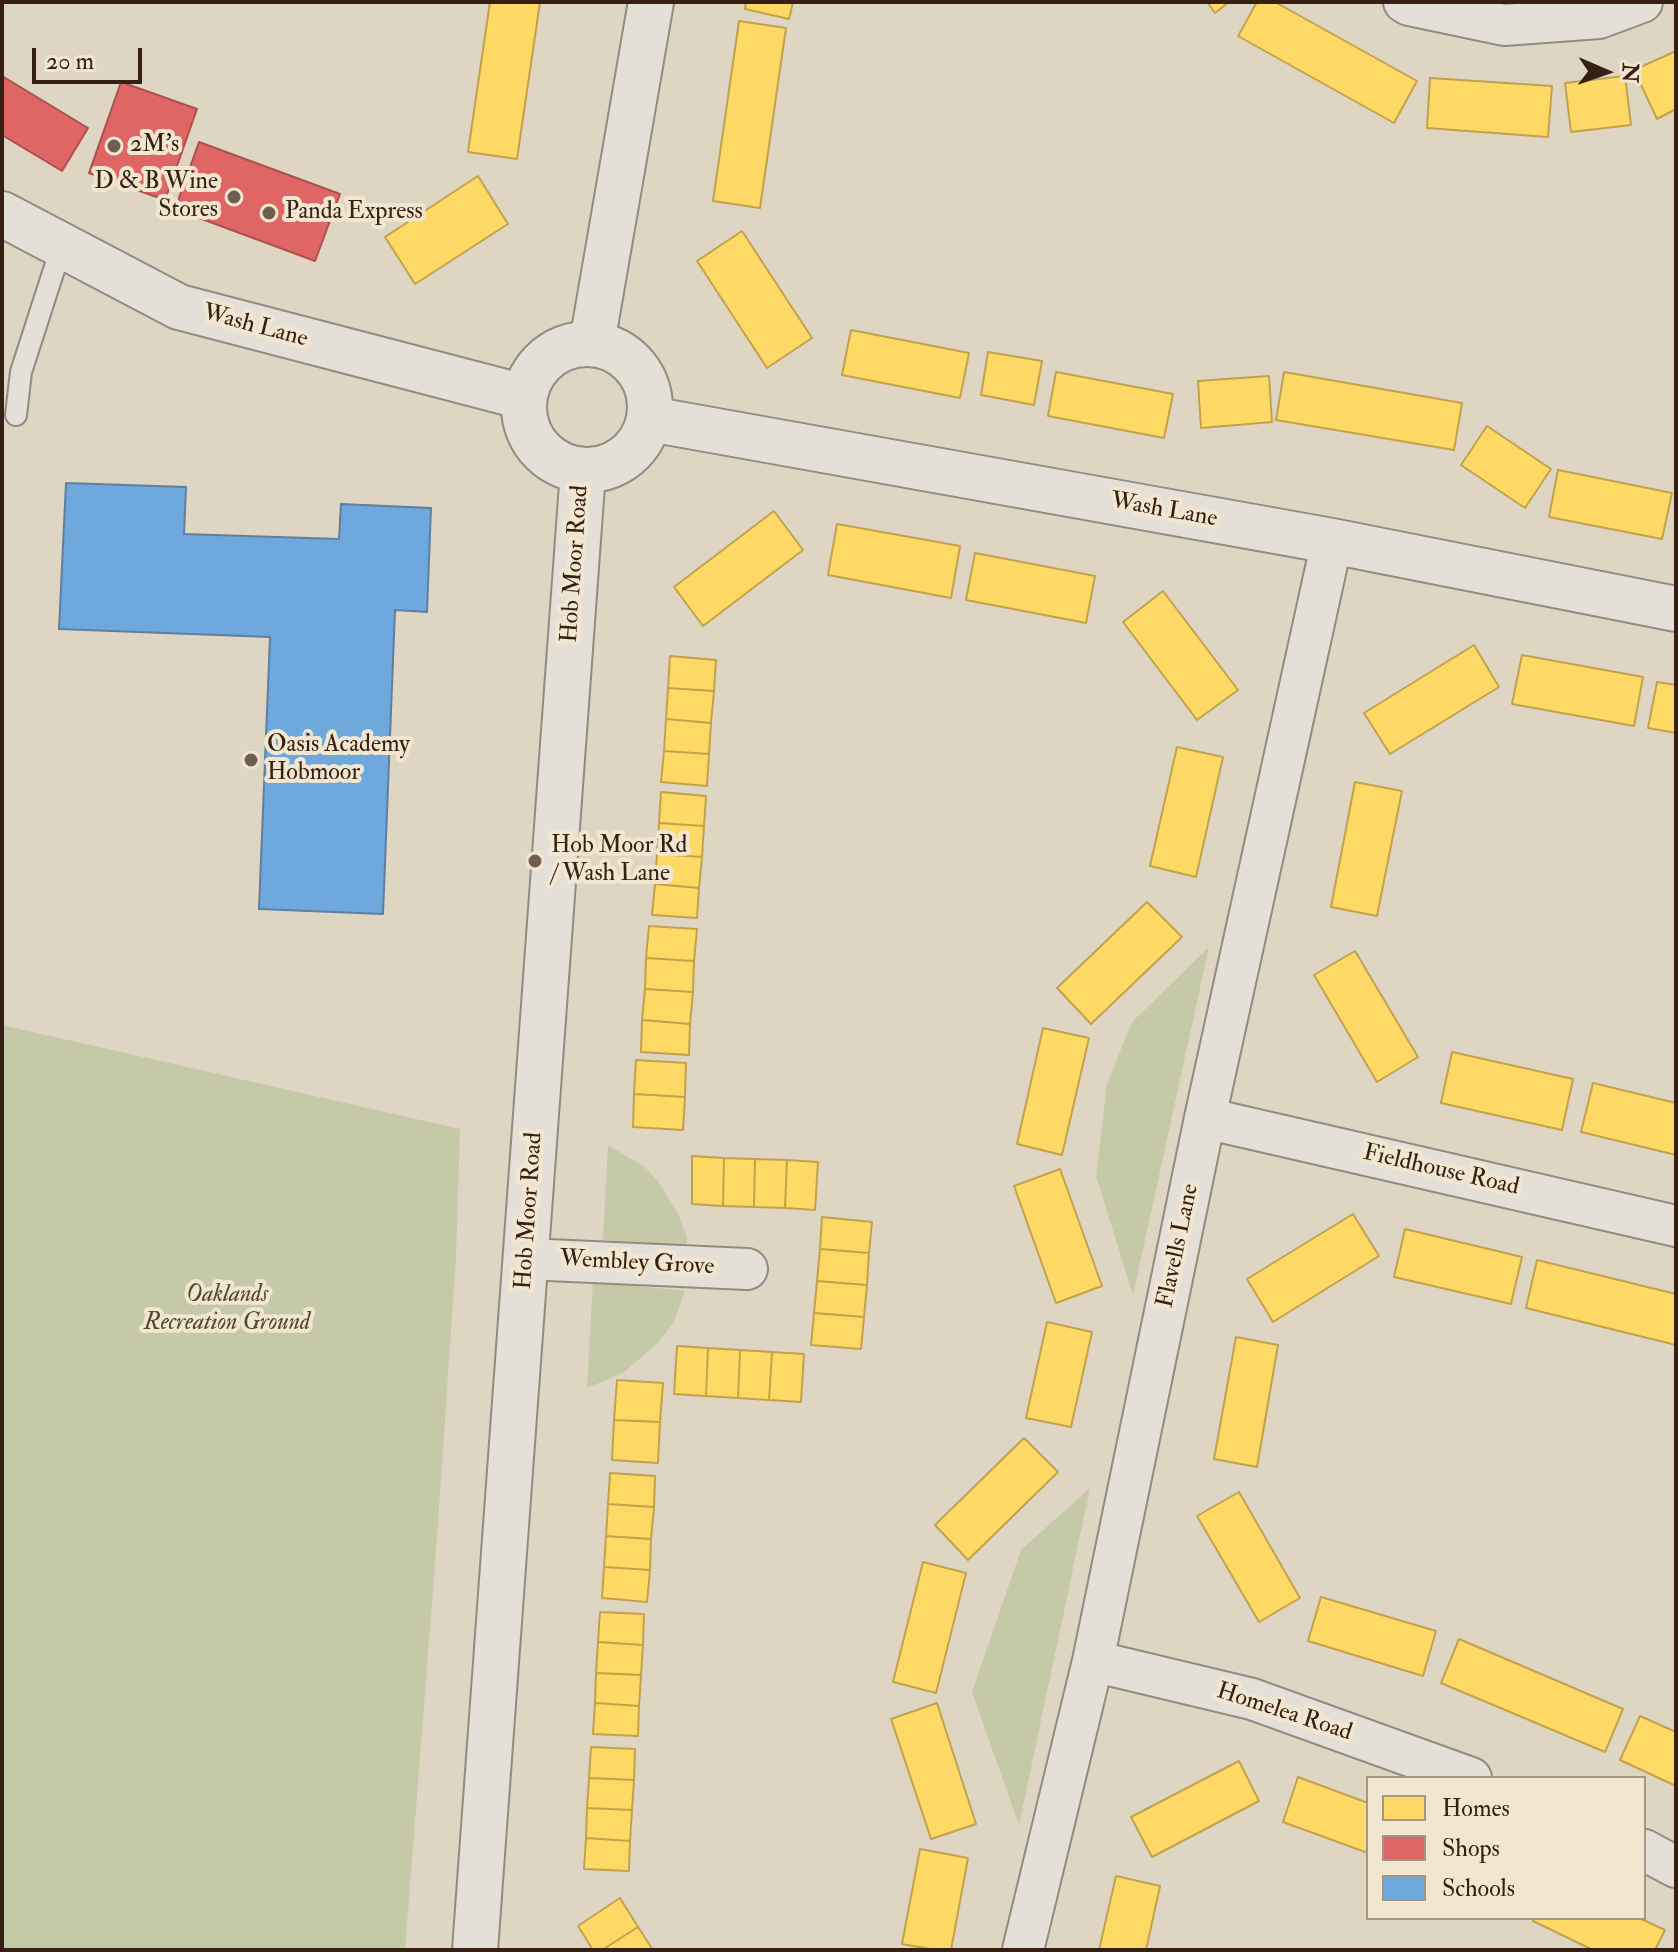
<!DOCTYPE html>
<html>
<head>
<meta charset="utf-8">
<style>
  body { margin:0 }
  #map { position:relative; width:1678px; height:1952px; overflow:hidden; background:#ded5c3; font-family:"IM FELL Double Pica",serif }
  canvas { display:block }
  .frame { position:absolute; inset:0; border:4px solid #352013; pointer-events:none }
  .legend { position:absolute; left:1366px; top:1776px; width:280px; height:144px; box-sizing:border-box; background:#f1e6d0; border:2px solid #a69784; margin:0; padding:10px 14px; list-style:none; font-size:24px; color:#352013 }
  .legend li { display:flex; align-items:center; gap:16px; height:40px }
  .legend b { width:40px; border:2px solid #a69784 }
  .north { position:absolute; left:1566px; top:32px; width:80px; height:80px; -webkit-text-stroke:6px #f1e6d0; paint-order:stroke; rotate:92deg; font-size:22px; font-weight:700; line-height:32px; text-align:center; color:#352013 }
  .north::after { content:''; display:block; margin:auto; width:28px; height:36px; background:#352013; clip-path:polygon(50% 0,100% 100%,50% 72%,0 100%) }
  .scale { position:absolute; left:32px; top:48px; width:110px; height:36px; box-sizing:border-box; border:4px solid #352013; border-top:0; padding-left:10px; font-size:24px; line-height:28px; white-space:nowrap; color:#352013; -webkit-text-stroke:6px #f1e6d0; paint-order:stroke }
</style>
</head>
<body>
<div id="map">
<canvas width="1678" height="1952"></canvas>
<div class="frame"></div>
<ul class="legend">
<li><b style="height:22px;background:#ffd966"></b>Homes</li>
<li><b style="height:22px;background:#e06666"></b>Shops</li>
<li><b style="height:22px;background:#6fa8dc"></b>Schools</li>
</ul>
<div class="north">N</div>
<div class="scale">20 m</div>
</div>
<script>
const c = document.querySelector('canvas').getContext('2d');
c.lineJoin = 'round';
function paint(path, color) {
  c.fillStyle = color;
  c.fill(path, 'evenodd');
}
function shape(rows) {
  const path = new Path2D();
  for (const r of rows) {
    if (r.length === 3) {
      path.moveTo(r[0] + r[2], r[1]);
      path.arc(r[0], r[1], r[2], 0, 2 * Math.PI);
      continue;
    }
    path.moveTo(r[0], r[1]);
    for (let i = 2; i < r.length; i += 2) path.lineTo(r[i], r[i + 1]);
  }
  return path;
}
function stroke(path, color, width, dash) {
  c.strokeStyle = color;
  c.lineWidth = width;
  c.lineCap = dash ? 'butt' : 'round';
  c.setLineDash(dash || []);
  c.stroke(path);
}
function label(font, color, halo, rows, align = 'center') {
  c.font = font + ' "IM FELL Double Pica",serif';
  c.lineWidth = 8;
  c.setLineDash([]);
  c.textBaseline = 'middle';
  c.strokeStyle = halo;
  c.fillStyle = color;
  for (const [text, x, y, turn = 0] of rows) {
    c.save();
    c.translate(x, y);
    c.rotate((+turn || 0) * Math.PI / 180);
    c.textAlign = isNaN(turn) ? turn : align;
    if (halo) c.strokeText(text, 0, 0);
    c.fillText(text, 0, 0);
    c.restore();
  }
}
const green = shape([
  [1209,947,1133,1295,1096,1176,1107,1084,1132,1022],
  [2,1025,460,1129,456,1257,437,1538,405,1950,2,1950],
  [608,1145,645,1167,660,1184,678,1214,687,1237,687,1254,603,1239],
  [593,1281,685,1291,674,1322,658,1343,623,1373,587,1388],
  [1090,1488,1019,1825,972,1692,1021,1550]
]);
const homes = shape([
  [490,2,540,2,517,159,468,152,490,2],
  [746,2,793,2,789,19,745,9,746,2],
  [1207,2,1229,2,1215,13,1207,2],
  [1257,2,1275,2,1417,81,1394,123,1238,36,1257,2],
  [739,21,786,28,760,208,713,201,739,21],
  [1676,51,1676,109,1657,119,1634,70,1676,51],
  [1625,76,1631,125,1571,132,1565,83,1625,76],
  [1430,78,1552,86,1548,137,1427,128,1430,78],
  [478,176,508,224,415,284,385,237,478,176],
  [742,231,812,338,767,368,697,261,742,231],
  [851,330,969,353,960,398,842,375,851,330],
  [988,352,1042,361,1034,405,981,395,988,352],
  [1056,372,1173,394,1164,438,1048,416,1056,372],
  [1284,372,1462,403,1454,450,1276,420,1284,372],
  [1269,376,1272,422,1201,428,1198,381,1269,376],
  [1487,426,1551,469,1525,508,1461,465,1487,426],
  [1558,470,1672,493,1662,539,1549,517,1558,470],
  [774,511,803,550,703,626,674,587,774,511],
  [837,524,960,546,951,598,828,575,837,524],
  [975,553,1095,576,1086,623,966,600,975,553],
  [1163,591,1238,690,1197,720,1123,622,1163,591],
  [1474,645,1499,687,1390,754,1364,713,1474,645],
  [1522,655,1643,677,1634,726,1512,704,1522,655],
  [670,656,716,660,714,691,668,688,670,656],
  [1657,682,1676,685,1676,733,1648,728,1657,682],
  [668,688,714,691,711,723,666,719,668,688],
  [666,719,711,723,709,754,664,751,666,719],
  [1177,747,1223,757,1196,877,1150,866,1177,747],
  [664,751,709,754,707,786,661,782,664,751],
  [1355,782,1402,791,1377,916,1331,907,1355,782],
  [661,792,706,796,704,826,659,823,661,792],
  [659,823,704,826,702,857,657,854,659,823],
  [657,854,702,857,699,888,655,884,657,854],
  [655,884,699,888,697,918,652,915,655,884],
  [1147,902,1182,937,1091,1024,1057,988,1147,902],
  [649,926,697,929,694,961,646,958,649,926],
  [1355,951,1418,1057,1377,1082,1314,975,1355,951],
  [646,958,694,961,693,992,645,989,646,958],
  [645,989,693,992,690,1024,642,1020,645,989],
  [642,1020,690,1024,689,1055,641,1052,642,1020],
  [1043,1028,1089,1038,1062,1155,1017,1144,1043,1028],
  [1452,1052,1573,1079,1562,1130,1441,1103,1452,1052],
  [636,1060,686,1063,685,1097,634,1094,636,1060],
  [1593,1083,1676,1103,1676,1155,1581,1132,1593,1083],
  [634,1094,685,1097,683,1130,633,1127,634,1094],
  [692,1156,724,1158,723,1206,692,1204,692,1156],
  [724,1158,755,1159,754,1207,723,1206,724,1158],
  [755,1159,787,1160,785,1208,754,1207,755,1159],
  [787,1160,818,1162,815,1210,785,1208,787,1160],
  [1060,1169,1102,1286,1056,1303,1014,1186,1060,1169],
  [1353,1214,1379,1256,1273,1322,1247,1279,1353,1214],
  [822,1217,872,1222,869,1253,820,1249,822,1217],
  [1405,1229,1522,1257,1511,1304,1394,1277,1405,1229],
  [820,1249,869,1253,867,1285,817,1281,820,1249],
  [1537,1260,1676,1294,1676,1345,1526,1308,1537,1260],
  [817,1281,867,1285,864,1317,814,1313,817,1281],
  [814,1313,864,1317,861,1349,811,1345,814,1313],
  [1047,1322,1092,1332,1071,1427,1026,1418,1047,1322],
  [1236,1337,1278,1345,1257,1467,1214,1459,1236,1337],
  [677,1346,708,1348,706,1396,674,1394,677,1346],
  [708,1348,740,1350,738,1398,706,1396,708,1348],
  [740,1350,772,1352,769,1400,738,1398,740,1350],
  [772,1352,804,1354,801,1402,769,1400,772,1352],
  [617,1380,663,1383,660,1422,614,1420,617,1380],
  [614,1420,660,1422,658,1463,612,1460,614,1420],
  [1024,1438,1058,1472,968,1560,935,1525,1024,1438],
  [610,1473,655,1476,654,1507,608,1504,610,1473],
  [1239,1492,1300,1598,1259,1622,1197,1516,1239,1492],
  [608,1504,654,1507,651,1539,606,1536,608,1504],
  [606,1536,651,1539,650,1570,604,1567,606,1536],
  [923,1562,966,1573,936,1693,893,1682,923,1562],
  [604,1567,650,1570,647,1602,602,1598,604,1567],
  [1321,1597,1436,1631,1423,1676,1308,1641,1321,1597],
  [600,1612,644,1614,643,1645,598,1642,600,1612],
  [1459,1639,1623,1709,1605,1752,1441,1683,1459,1639],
  [598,1642,643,1645,641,1675,596,1673,598,1642],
  [596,1673,641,1675,639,1706,595,1703,596,1673],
  [595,1703,639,1706,638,1736,593,1734,595,1703],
  [937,1703,976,1824,931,1839,891,1719,937,1703],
  [1640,1716,1676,1732,1676,1786,1620,1760,1640,1716],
  [591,1747,635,1749,634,1780,589,1778,591,1747],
  [1239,1761,1259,1801,1152,1857,1131,1817,1239,1761],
  [1298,1777,1368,1803,1368,1853,1283,1822,1298,1777],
  [589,1778,634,1780,632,1810,587,1808,589,1778],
  [587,1808,632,1810,630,1841,586,1838,587,1808],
  [586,1838,630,1841,629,1871,584,1869,586,1838],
  [920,1849,968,1858,951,1950,936,1950,902,1944,920,1849],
  [1116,1876,1160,1886,1146,1950,1099,1950,1116,1876],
  [620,1898,638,1927,602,1950,593,1950,578,1926,620,1898],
  [1534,1918,1639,1918,1665,1930,1655,1950,1593,1950,1533,1921,1534,1918],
  [638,1927,653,1950,602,1950,638,1927]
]);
const shops = shape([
  [2,76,88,128,62,171,2,135,2,76],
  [121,82,197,109,165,200,89,173,121,82],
  [199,142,340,194,315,261,175,209,199,142]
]);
const schools = shape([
  [66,483,186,487,184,534,339,539,341,504,431,508,427,612,395,610,383,914,259,909,270,637,59,629,66,483]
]);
const service = shape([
  [16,415,21,372,62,245]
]);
const minor = shape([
  [1404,2,1409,5,1504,25,1599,18,1642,2],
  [1205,1118,1676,1226],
  [526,1259,747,1269],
  [1093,1661,1252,1699,1471,1778],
  [1644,1850,1676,1867],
  [1023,1950,1093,1661,1205,1118,1332,541]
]);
const tertiary = shape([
  [2,214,179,307,524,397],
  [592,343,651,2],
  [587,407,63],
  [650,419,1332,541,1676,609],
  [475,1950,583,471]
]);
const markers = [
  [114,146,8,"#705f51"],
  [234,197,8,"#705f51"],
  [269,213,8,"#705f51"],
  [251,760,8,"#705f51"],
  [535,861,8,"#705f51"]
];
const poiNames = [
  ["2M's",130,146],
  ["D & B Wine",218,183,"right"],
  ["Stores",218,211,"right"],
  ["Panda Express",285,213],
  ["Oasis Academy",267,746],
  ["Hobmoor",267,774],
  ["Hob Moor Rd",551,847],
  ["/ Wash Lane",551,875]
];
const streetNames = [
  ["Wash Lane",255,327,15],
  ["Wash Lane",1164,511,10],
  ["Hob Moor Road",576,564,-86],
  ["Fieldhouse Road",1441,1171,13],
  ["Hob Moor Road",530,1211,-86],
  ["Flavells Lane",1179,1246,-78],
  ["Wembley Grove",637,1264,3],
  ["Homelea Road",1284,1713,18]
];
const parkNames = [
  ["Oaklands",227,1296],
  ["Recreation Ground",227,1324]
];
paint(green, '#c6c9a8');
paint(homes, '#ffd966');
stroke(homes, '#c2a24d', 2);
paint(shops, '#e06666');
stroke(shops, '#ad514d', 2);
paint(schools, '#6fa8dc');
stroke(schools, '#5e7fa0', 2);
stroke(service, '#938b7f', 24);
stroke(minor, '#938b7f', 44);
stroke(tertiary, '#938b7f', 48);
stroke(service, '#e5e0d7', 20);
stroke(minor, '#e5e0d7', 40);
stroke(tertiary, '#e5e0d7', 44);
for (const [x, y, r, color] of markers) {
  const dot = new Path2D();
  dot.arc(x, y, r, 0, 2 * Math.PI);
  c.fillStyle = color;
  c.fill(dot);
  stroke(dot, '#f1e6d0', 3);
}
label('24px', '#352013', '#f1e6d0', poiNames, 'left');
label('24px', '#352013', '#f1e6d0', streetNames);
label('italic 24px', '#544833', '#f1e6d0', parkNames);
</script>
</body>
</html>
